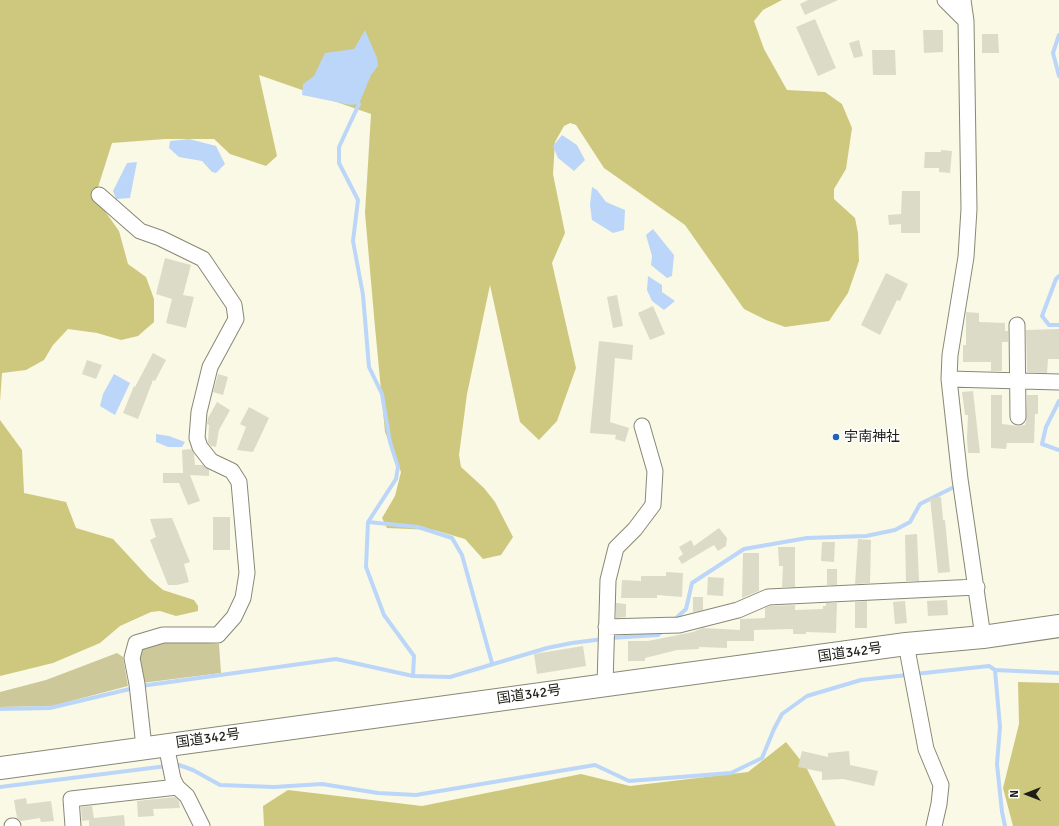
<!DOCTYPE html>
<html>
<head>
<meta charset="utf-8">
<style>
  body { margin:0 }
  #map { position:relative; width:1059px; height:826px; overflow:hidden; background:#faf9e5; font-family:Signika,sans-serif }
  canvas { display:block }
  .north { position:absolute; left:1007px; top:774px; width:40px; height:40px; -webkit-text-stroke:3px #fff; paint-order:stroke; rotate:270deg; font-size:11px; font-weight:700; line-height:16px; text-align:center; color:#1e1e17 }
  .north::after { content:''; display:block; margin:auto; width:14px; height:18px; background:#1e1e17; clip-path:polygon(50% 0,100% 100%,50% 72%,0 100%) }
</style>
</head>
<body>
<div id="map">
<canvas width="1059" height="826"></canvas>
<div class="north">N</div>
</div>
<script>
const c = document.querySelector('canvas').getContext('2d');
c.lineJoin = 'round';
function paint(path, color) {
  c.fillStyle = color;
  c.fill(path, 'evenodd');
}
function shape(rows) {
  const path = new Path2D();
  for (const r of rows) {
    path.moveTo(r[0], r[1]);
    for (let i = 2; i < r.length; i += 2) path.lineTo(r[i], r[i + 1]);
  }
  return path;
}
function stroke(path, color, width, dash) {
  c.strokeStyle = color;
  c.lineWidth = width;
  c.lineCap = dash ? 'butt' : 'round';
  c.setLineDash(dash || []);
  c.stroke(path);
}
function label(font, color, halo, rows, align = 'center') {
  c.font = font + ' Signika,"Noto Sans JP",sans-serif';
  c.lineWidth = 3;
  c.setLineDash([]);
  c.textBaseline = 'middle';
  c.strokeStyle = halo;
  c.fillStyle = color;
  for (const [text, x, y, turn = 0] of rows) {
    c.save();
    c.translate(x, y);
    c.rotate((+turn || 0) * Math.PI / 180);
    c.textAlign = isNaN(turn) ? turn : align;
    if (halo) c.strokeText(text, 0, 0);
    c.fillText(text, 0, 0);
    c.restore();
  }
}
const green = shape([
  [162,639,219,644,221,673,142,683,136,668,140,647],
  [117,653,123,657,128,686,52,706,0,707,0,692,46,680]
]);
const forest = shape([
  [0,0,782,0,763,10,754,21,764,49,787,90,825,92,842,104,852,128,846,169,834,189,834,199,855,218,858,233,859,261,848,293,829,321,785,327,766,320,744,309,685,225,604,168,576,125,570,123,564,126,555,142,553,174,565,233,552,263,576,368,557,421,539,440,520,422,490,285,467,394,459,455,461,467,484,488,495,502,513,537,501,555,483,559,465,539,434,530,387,528,382,518,395,496,401,472,385,432,375,327,365,213,371,114,259,75,277,156,266,166,230,154,214,139,165,139,112,143,95,197,119,231,128,264,146,277,154,299,154,322,138,336,121,340,97,333,68,329,53,345,44,360,26,370,2,373,0,402],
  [0,420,22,450,24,493,66,502,76,528,113,539,149,578,163,590,194,600,198,606,198,611,176,616,160,611,151,612,120,626,100,643,53,663,0,676],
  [1018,682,1059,683,1059,826,1013,826,1003,788,1019,724],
  [786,742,806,767,836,826,264,826,263,806,288,790,422,806,581,774,630,786,748,772]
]);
const water = shape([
  [365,30,377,58,378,66,371,75,359,104,351,105,302,95,303,84,314,76,325,53,354,49],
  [562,135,577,145,585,160,574,171,558,158,553,146],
  [189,139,216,146,225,164,216,173,212,172,202,161,179,157,169,148,170,141],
  [137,162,130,198,116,199,113,191,127,163],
  [592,187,597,190,606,202,625,210,624,230,613,233,592,220,590,205],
  [653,229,674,255,672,276,667,278,651,265,652,256,646,235],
  [648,276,662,285,662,292,675,301,664,310,652,301,647,290],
  [114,374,130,383,115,415,100,406,103,394],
  [156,434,169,436,185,442,182,447,168,447,156,442]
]);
const stream = shape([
  [1059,35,1053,53,1059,76],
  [359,104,339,147,339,163,358,200,353,241,363,295,369,367,382,394,390,442,398,467,396,479,368,522,366,567,384,615,414,656,413,676],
  [1059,276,1056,279,1042,316,1049,325,1059,325],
  [1059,401,1046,427,1042,444,1059,450],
  [368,522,418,527,452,538,462,555,492,663],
  [674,620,686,609,692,583,744,549,807,538,866,536,895,530,910,522,920,504,956,486],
  [610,638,658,635,663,630],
  [995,670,1000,727,997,764,1002,812,1005,826],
  [915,674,989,666,995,670,1059,673],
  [141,686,336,659,413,676,450,677,547,648,572,643,603,639],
  [0,709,50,708,134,688],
  [174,765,179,765,193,770,220,785,274,787,322,784,378,793,416,795,595,765,629,781,731,773,762,758,774,729,782,714,807,696,861,680,908,675],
  [0,787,167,766]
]);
const building = shape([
  [808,0,838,0,805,15,800,4],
  [815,19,836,68,818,76,796,27],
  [923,30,943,30,943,52,924,53],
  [982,34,998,34,999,53,982,53],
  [859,40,863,56,854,58,849,43],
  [872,50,895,50,896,75,873,75],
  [941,150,952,151,950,173,939,172,939,168,924,168,925,152,941,152],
  [902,191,920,191,920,233,901,233,901,224,889,225,888,215,901,214],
  [165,258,191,265,183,295,194,297,186,328,166,323,172,299,156,294],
  [886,273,908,284,900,301,897,300,880,335,861,325],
  [617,295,623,326,613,328,607,297],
  [653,306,665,334,650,340,638,313],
  [966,312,979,313,979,322,1005,323,1005,331,1008,331,1008,342,1002,342,1002,371,991,371,991,362,963,362,963,345,966,345],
  [1059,329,1059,359,1048,359,1047,373,1027,372,1026,330],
  [599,341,633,345,632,360,615,358,610,422,629,428,625,442,615,439,616,435,590,433],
  [153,353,166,360,155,381,153,380,138,419,123,413,134,386,135,387],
  [87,360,102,365,96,379,82,374],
  [218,374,228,377,223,395,213,392],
  [973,391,974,400,980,453,968,453,967,439,968,415,965,415,962,392],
  [991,395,1002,395,1002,424,1018,426,1025,425,1026,421,1027,395,1038,395,1038,414,1035,414,1034,443,1007,443,1006,449,991,448],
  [217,402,230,410,219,430,216,447,211,446,208,443,209,425,207,424,208,418],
  [249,407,269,418,253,452,237,450,246,427,240,424],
  [191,449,194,454,195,465,203,465,209,470,209,476,190,475,200,501,188,505,179,483,163,483,163,473,183,473,182,450],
  [941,497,943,520,945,520,950,572,938,573,930,498],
  [213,517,230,517,230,550,213,550],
  [172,518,190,562,184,564,189,582,177,585,168,585,150,540,156,537,150,519],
  [719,528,727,538,726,546,718,551,714,545,682,564,678,558,683,554,679,547,691,540,694,546],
  [917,534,919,581,906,581,905,535],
  [858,539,871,540,870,583,855,584],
  [822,542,835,542,834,562,821,561],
  [778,547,795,547,795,587,782,587,783,566,779,566],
  [743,553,759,553,759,591,742,598],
  [827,569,837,569,837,585,827,585],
  [666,572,683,573,682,597,657,595,657,598,621,598,622,580,641,581,641,576,666,576],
  [708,577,724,578,723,596,707,595],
  [693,597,703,597,703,610,693,612],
  [947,600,948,615,928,616,927,601],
  [867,601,867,628,855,628,855,602],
  [905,601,907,623,895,624,893,602],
  [616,603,626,604,626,617,616,618],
  [826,603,837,603,836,633,806,632,806,634,793,634,793,629,754,630,754,641,727,641,727,648,699,647,699,649,677,650,645,658,645,661,628,661,628,641,648,641,693,632,703,628,740,630,740,619,765,618,765,608,769,606,795,605,795,610,823,609,823,606,826,606],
  [583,646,586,666,537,674,534,654],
  [802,751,828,757,828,753,849,751,850,765,878,771,874,786,843,779,822,780,822,772,798,767],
  [175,797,179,801,180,808,153,809,154,816,138,817,137,801],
  [26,798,27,804,51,801,54,821,41,822,40,818,21,821,17,818,14,800],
  [92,806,94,818,124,815,125,826,89,826,89,820,82,821,81,807]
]);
const street = shape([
  [945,0,966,21],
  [963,0,966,21,969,209,966,257,950,355,949,379,960,479,983,637],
  [99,195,140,231,160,238,203,259,234,305,236,319,210,367,199,412,197,438,200,447,211,461,232,471,239,482,247,573,243,598,234,617,218,635,163,635,136,643,132,658,137,684,144,747],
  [1017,325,1018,417],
  [949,379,1059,382],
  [606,627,679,625,738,610,768,597,977,587],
  [906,644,926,749,941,785,939,804,934,826],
  [605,685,608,580,616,548,635,529,653,505,655,471,642,426],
  [166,745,173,779,177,787],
  [12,826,13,826],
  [73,826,71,799,177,787,187,796,202,826]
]);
const highway = shape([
  [0,768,906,644,983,637,1059,626]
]);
const markers = [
  [836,437,4,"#1f65b5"]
];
const poiNames = [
  ["宇南神社",844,437]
];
const streetNames = [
  ["国道342号",850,653,-8],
  ["国道342号",529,695,-8],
  ["国道342号",208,739,-8]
];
paint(green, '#ccc899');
paint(forest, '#cec87e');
paint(water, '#bbd6f9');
stroke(stream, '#bbd6f9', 4);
paint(building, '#dcdbc7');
stroke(street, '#898876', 17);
stroke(highway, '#898876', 24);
stroke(street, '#fff', 15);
stroke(highway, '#fff', 22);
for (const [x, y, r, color] of markers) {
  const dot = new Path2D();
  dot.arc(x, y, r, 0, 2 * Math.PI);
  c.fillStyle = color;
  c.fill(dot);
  stroke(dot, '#fff', 1.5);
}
label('14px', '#1e1e17', '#fff', poiNames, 'left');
label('14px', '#1e1e17', '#fff', streetNames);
</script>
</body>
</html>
